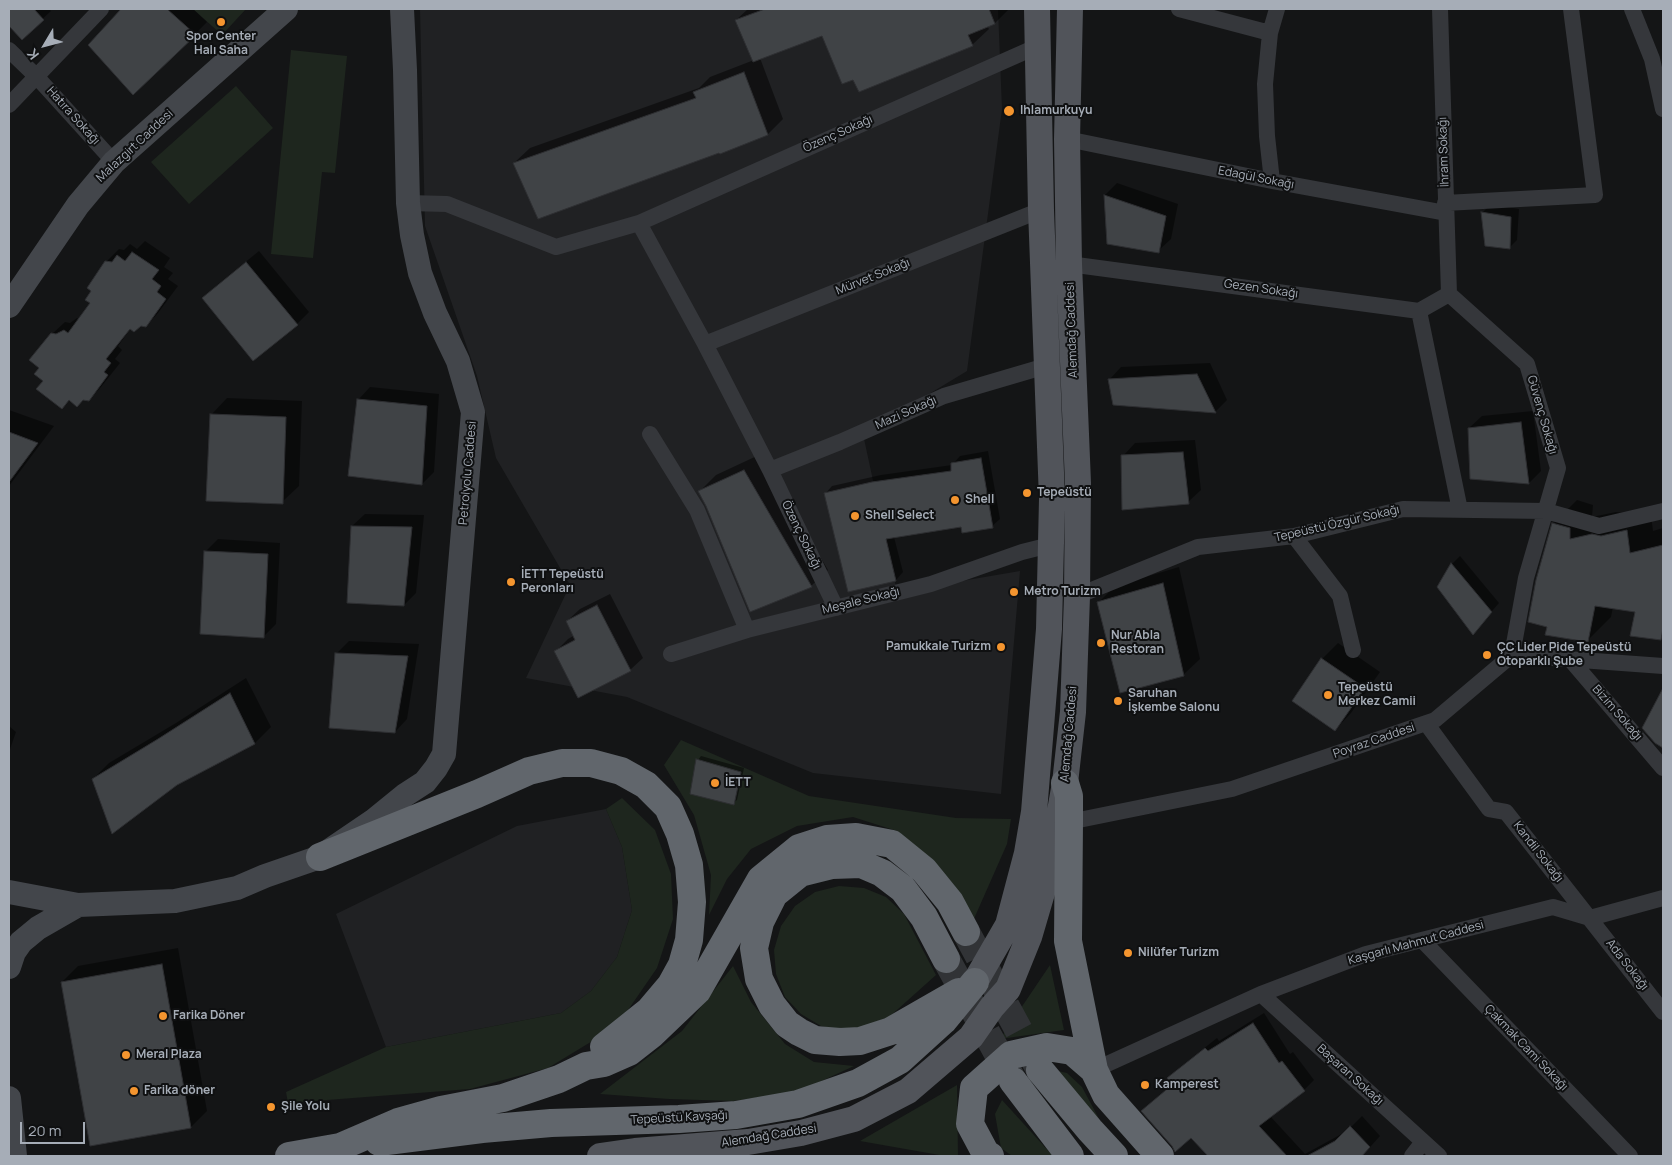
<!DOCTYPE html>
<html>
<head>
<meta charset="utf-8">
<style>
  body { margin:0 }
  #map { position:relative; width:1672px; height:1165px; overflow:hidden; background:#141516; font-family:Manrope,sans-serif }
  canvas { display:block }
  .frame { position:absolute; inset:0; border:10px solid #a6adb7; pointer-events:none }
  .north { position:absolute; left:20px; top:20px; width:50px; height:50px; -webkit-text-stroke:4px #0f1011; paint-order:stroke; rotate:233deg; font-size:14px; font-weight:700; line-height:20px; text-align:center; color:#a6adb7 }
  .north::after { content:''; display:block; margin:auto; width:18px; height:22px; background:#a6adb7; clip-path:polygon(50% 0,100% 100%,50% 72%,0 100%) }
  .scale { position:absolute; left:20px; top:1122px; width:65px; height:22px; box-sizing:border-box; border:2px solid #a6adb7; border-top:0; padding-left:6px; font-size:15px; line-height:18px; white-space:nowrap; color:#a6adb7; -webkit-text-stroke:4px #0f1011; paint-order:stroke }
</style>
</head>
<body>
<div id="map">
<canvas width="1672" height="1165"></canvas>
<div class="frame"></div>
<div class="north">K</div>
<div class="scale">20 m</div>
</div>
<script>
const c = document.querySelector('canvas').getContext('2d');
c.lineJoin = 'round';
function paint(path, color) {
  c.fillStyle = color;
  c.fill(path, 'evenodd');
}
function shape(rows) {
  const path = new Path2D();
  for (const r of rows) {
    path.moveTo(r[0], r[1]);
    for (let i = 2; i < r.length; i += 2) path.lineTo(r[i], r[i + 1]);
  }
  return path;
}
function stroke(path, color, width, dash) {
  c.strokeStyle = color;
  c.lineWidth = width;
  c.lineCap = dash ? 'butt' : 'round';
  c.setLineDash(dash || []);
  c.stroke(path);
}
function label(font, color, halo, rows, align = 'center') {
  c.font = font + ' Manrope,sans-serif';
  c.lineWidth = 4;
  c.setLineDash([]);
  c.textBaseline = 'middle';
  c.strokeStyle = halo;
  c.fillStyle = color;
  for (const [text, x, y, turn = 0] of rows) {
    c.save();
    c.translate(x, y);
    c.rotate((+turn || 0) * Math.PI / 180);
    c.textAlign = isNaN(turn) ? turn : align;
    if (halo) c.strokeText(text, 0, 0);
    c.fillText(text, 0, 0);
    c.restore();
  }
}
const built = shape([
  [420,9,998,9,1002,109,967,371,863,434,897,592,1020,571,1001,794,813,773,627,697,526,678,570,585,496,458,477,376,425,226],
  [606,809,622,847,632,910,617,957,591,991,561,1013,386,1047,336,914,517,826]
]);
const green = shape([
  [193,9,246,9,222,35],
  [291,50,347,56,335,173,322,172,313,258,271,254],
  [236,86,273,128,189,204,151,162],
  [681,740,809,796,956,818,1011,819,1007,844,973,921,936,866,897,831,853,817,797,826,751,849,727,879,709,915,711,875,694,815,664,765],
  [622,798,655,830,671,874,673,919,657,968,617,1026,548,1068,470,1089,288,1103,286,1092,386,1047,561,1013,591,991,617,957,632,910,622,847,606,809],
  [839,886,864,888,886,897,904,914,936,975,888,1018,867,1028,844,1031,821,1026,801,1014,785,997,776,974,774,950,781,926,795,906,815,892],
  [1050,965,1064,1030,1000,1039],
  [733,966,751,1002,785,1044,814,1062,854,1066,798,1092,733,1101,669,1099,600,1094,682,1031],
  [1049,1069,1067,1073,1082,1087,1104,1128],
  [957,1085,958,1156,945,1156,860,1141],
  [1002,1100,1053,1156,1012,1156,1001,1148,995,1114]
]);
const shadow = shape([
  [9,9,49,9,51,11,22,38,9,24],
  [123,9,193,9,207,22,195,34,90,45],
  [748,9,1009,9,995,23,987,26,989,29,972,45,854,78,823,34,760,58,783,119,768,134,720,153,514,163,530,148,699,88,710,77,754,60,736,20],
  [1117,183,1178,204,1171,239,1158,251,1108,243,1105,195],
  [1491,204,1519,209,1517,240,1509,248,1486,245,1483,212],
  [145,241,170,258,164,267,173,273,168,279,178,286,158,313,146,326,140,325,131,328,118,346,122,350,115,359,120,363,101,387,89,400,70,399,62,407,44,381,41,368,52,334,65,322,70,323,77,318,79,320,92,303,106,262,119,249,124,250,130,244,137,249],
  [259,251,309,312,297,324,204,298,216,286],
  [1210,363,1227,400,1215,412,1109,380,1121,367],
  [370,387,439,394,434,472,422,484,358,400],
  [227,398,302,401,299,486,282,502,211,415],
  [9,410,54,426,9,486],
  [1533,411,1541,471,1529,483,1469,428,1482,416],
  [1195,440,1201,490,1188,502,1123,456,1135,443],
  [988,451,1000,519,992,526,962,525,894,537,903,572,896,580,825,494,832,486,881,475,952,465,960,456],
  [761,454,828,570,811,586,699,492,716,475],
  [1577,500,1593,505,1592,517,1616,512,1625,513,1650,507,1653,531,1663,528,1663,640,1632,635,1637,611,1613,607,1611,617,1587,641,1548,626,1553,524],
  [365,514,424,515,416,593,404,605,352,526],
  [218,539,280,543,276,624,264,636,205,552],
  [1460,556,1499,603,1473,633,1438,587,1452,564],
  [1179,567,1200,659,1183,675,1099,602,1115,586],
  [610,594,643,658,630,670,556,651,568,639,575,635,567,621,580,609],
  [349,641,419,644,407,719,395,732,336,654],
  [1338,643,1380,672,1351,713,1335,730,1322,659],
  [246,678,271,727,255,743,93,779,109,763,176,723],
  [1663,694,1663,746,1656,742,1659,698],
  [9,726,16,732,9,752],
  [701,756,744,768,737,800,733,803,698,760],
  [178,948,207,1111,191,1127,62,982,78,966],
  [1264,1013,1290,1054,1293,1052,1314,1080,1304,1090,1270,1116,1305,1154,1347,1131,1362,1116,1380,1136,1362,1156,1211,1156,1191,1137,1173,1145,1143,1111,1173,1084,1169,1078,1179,1068,1217,1038,1219,1041]
]);
const building = shape([
  [9,9,34,9,44,20,22,40,9,26,9,9],
  [121,9,167,9,196,35,133,95,88,45,121,9],
  [765,9,989,9,995,24,968,35,973,46,859,92,853,80,842,84,822,36,753,62,735,20,765,9],
  [744,72,768,135,720,154,719,153,538,219,513,163,696,98,693,92,744,72],
  [1104,195,1166,216,1159,253,1107,244,1104,195],
  [1481,212,1511,217,1510,249,1485,246,1481,212],
  [132,252,159,270,152,279,161,286,157,292,166,299,146,327,141,326,134,332,130,329,106,359,111,363,104,372,108,375,89,401,83,400,77,407,69,400,62,409,36,389,43,381,34,374,39,368,29,360,51,333,56,334,64,330,68,333,90,303,85,300,91,291,87,288,105,261,112,262,117,255,125,261,132,252],
  [246,262,298,325,253,361,202,298,246,262],
  [1197,374,1216,413,1113,405,1108,379,1197,374],
  [357,399,427,406,422,485,348,476,357,399],
  [210,414,286,417,283,504,206,501,210,414],
  [1521,422,1529,484,1470,479,1468,428,1521,422],
  [9,432,38,443,9,482,9,432],
  [1183,452,1189,504,1122,510,1121,455,1183,452],
  [981,458,993,528,962,533,961,527,886,539,896,581,848,592,824,493,872,482,951,471,951,463,981,458],
  [744,470,812,587,750,612,706,506,698,491,744,470],
  [1552,523,1570,528,1570,539,1592,534,1601,536,1627,530,1630,553,1663,545,1663,628,1661,640,1630,636,1635,612,1595,606,1588,642,1545,635,1547,627,1528,622,1536,580,1552,523],
  [351,526,412,527,404,606,347,603,351,526],
  [204,551,268,554,264,638,200,634,204,551],
  [1451,563,1492,612,1473,635,1437,587,1451,563],
  [1163,583,1184,676,1120,693,1097,602,1163,583],
  [597,605,631,671,578,698,554,651,575,640,566,621,597,605],
  [335,653,408,656,395,733,329,728,335,653],
  [1321,658,1365,688,1335,731,1292,701,1321,658],
  [1663,688,1663,748,1655,743,1642,728,1663,688],
  [230,693,255,744,177,785,112,834,92,779,158,739,230,693],
  [696,759,741,772,734,805,690,794,696,759],
  [162,964,191,1128,90,1146,61,982,162,964],
  [1253,1023,1279,1063,1282,1061,1305,1091,1259,1126,1287,1156,1208,1156,1191,1138,1175,1152,1172,1146,1141,1111,1172,1085,1167,1078,1205,1048,1208,1051,1253,1023],
  [1350,1126,1370,1147,1362,1156,1307,1156,1335,1141,1350,1126]
]);
const highwayTunnel = shape([
  [966,932,1040,1070],
  [946,959,1013,1081]
]);
const street = shape([
  [1179,9,1270,33],
  [1440,9,1449,294],
  [1632,9,1652,59,1663,109],
  [9,50,36,76,114,162],
  [9,105,101,9],
  [1067,139,1272,181,1446,213],
  [1272,181,1267,136,1265,84,1270,33,1277,9],
  [408,203,447,204,556,247,639,223],
  [1445,203,1595,195,1571,9],
  [1069,264,1419,311,1449,294],
  [1449,294,1527,364,1558,468,1526,578,1512,655],
  [1419,311,1460,510],
  [705,344,1041,210],
  [650,434,697,510,747,630],
  [770,470,840,442,944,396,1046,366],
  [1294,536,1340,596,1353,650],
  [1077,596,1198,547,1294,536,1403,509,1546,511,1599,526,1663,511],
  [836,608,770,470,705,344,639,223,1038,46],
  [671,654,747,630,931,584,1022,552,1050,545],
  [1570,659,1663,768],
  [1426,723,1489,809,1506,812,1663,1012],
  [1069,822,1232,789,1435,720,1512,655,1663,666],
  [1422,940,1630,1156],
  [1261,994,1439,1156],
  [1094,1070,1261,994,1366,954,1553,907,1590,918,1663,898],
  [1412,1156,1423,1142]
]);
const secondary = shape([
  [9,306,78,205,114,162,286,9],
  [9,892,78,905,175,901,237,888,265,876,320,857,373,821,405,795,425,782,436,768,444,754,473,412,458,361,435,313,420,273,412,235,408,203,405,70,402,9],
  [9,967,14,952,21,942,38,928,78,905],
  [9,1098,15,1156]
]);
const primary = shape([
  [975,982,1008,925,1027,853,1034,812,1049,629,1052,499,1041,210,1037,9],
  [600,1156,635,1151,748,1142,801,1133,854,1119,908,1091,971,1037,992,1007,1008,989,1029,937,1051,862,1065,783,1073,712,1077,596,1078,483,1069,264,1067,139,1070,9]
]);
const highway = shape([
  [1065,783,1069,796,1069,822,1068,941,1094,1070,1106,1095,1160,1156],
  [320,857,477,794,529,771,562,763,591,763,621,771,646,785,668,807,680,834,689,865,692,902,689,940,682,965,671,985,649,1011,604,1047],
  [946,959,924,917,903,889,882,873,861,864,832,865,800,873,774,894,760,922,754,948,759,979,772,1005,787,1024,799,1032,815,1040,840,1042,860,1041,891,1031,959,992],
  [1040,1070,1090,1130,1114,1156],
  [1013,1081,1070,1156],
  [379,1142,482,1129,551,1123,679,1119,736,1115,798,1104,858,1083,900,1060,943,1021,975,982],
  [289,1156,340,1147,398,1122,441,1110,503,1098,559,1079,586,1066,604,1063,629,1052,652,1034,697,991,761,879,799,848,827,839,856,837,892,844,924,870,950,902,966,932],
  [990,1156,986,1154,970,1124,974,1088,1011,1055,1047,1047,1072,1051,1094,1070]
]);
const markers = [
  [221,22,5,"#f4952f"],
  [1009,111,6,"#f4952f"],
  [1027,493,5,"#f4952f"],
  [955,500,5,"#f4952f"],
  [855,516,5,"#f4952f"],
  [511,582,5,"#f4952f"],
  [1014,592,5,"#f4952f"],
  [1101,643,5,"#f4952f"],
  [1001,647,5,"#f4952f"],
  [1487,655,5,"#f4952f"],
  [1328,695,5,"#f4952f"],
  [1118,701,5,"#f4952f"],
  [715,783,5,"#f4952f"],
  [1128,953,5,"#f4952f"],
  [163,1016,5,"#f4952f"],
  [126,1055,5,"#f4952f"],
  [1145,1085,5,"#f4952f"],
  [134,1091,5,"#f4952f"],
  [271,1107,5,"#f4952f"]
];
const poiNames = [
  ["Spor Center",221,37,"center"],
  ["Halı Saha",221,51,"center"],
  ["Ihlamurkuyu",1020,111],
  ["Tepeüstü",1037,493],
  ["Shell",965,500],
  ["Shell Select",865,516],
  ["İETT Tepeüstü",521,575],
  ["Peronları",521,589],
  ["Metro Turizm",1024,592],
  ["Nur Abla",1111,636],
  ["Restoran",1111,650],
  ["Pamukkale Turizm",991,647,"right"],
  ["ÇC Lider Pide Tepeüstü",1497,648],
  ["Otoparklı Şube",1497,662],
  ["Tepeüstü",1338,688],
  ["Merkez Camii",1338,702],
  ["Saruhan",1128,694],
  ["İşkembe Salonu",1128,708],
  ["İETT",725,783],
  ["Nilüfer Turizm",1138,953],
  ["Farika Döner",173,1016],
  ["Meral Plaza",136,1055],
  ["Kamperest",1155,1085],
  ["Farika döner",144,1091],
  ["Şile Yolu",281,1107]
];
const streetNames = [
  ["Hatıra Sokağı",73,116,48],
  ["Özenç Sokağı",838,134,-24],
  ["Malazgirt Caddesi",135,146,-43],
  ["İhram Sokağı",1444,152,-92],
  ["Edagül Sokağı",1256,178,11],
  ["Mürvet Sokağı",873,277,-22],
  ["Gezen Sokağı",1261,289,8],
  ["Alemdağ Caddesi",1072,330,-92],
  ["Mazi Sokağı",906,413,-24],
  ["Güvenç Sokağı",1542,415,74],
  ["Petrolyolu Caddesi",468,473,-85],
  ["Tepeüstü Özgür Sokağı",1337,524,-13],
  ["Özenç Sokağı",801,535,64],
  ["Meşale Sokağı",861,601,-14],
  ["Bizim Sokağı",1617,713,49],
  ["Alemdağ Caddesi",1069,734,-85],
  ["Poyraz Caddesi",1374,741,-19],
  ["Kandil Sokağı",1538,852,52],
  ["Kaşgarlı Mahmut Caddesi",1416,943,-15],
  ["Ada Sokağı",1627,965,52],
  ["Çakmak Cami Sokağı",1526,1048,46],
  ["Başaran Sokağı",1350,1075,42],
  ["Tepeüstü Kavşağı",679,1118,-3],
  ["Alemdağ Caddesi",769,1136,-9]
];
paint(built, '#202123');
paint(green, '#1e261e');
paint(shadow, '#0007');
paint(building, '#404346');
stroke(building, '#2e2f32', 1);
stroke(highwayTunnel, '#313336', 28, [28, 14]);
stroke(street, '#35373b', 16);
stroke(secondary, '#43464b', 24);
stroke(primary, '#51545a', 26);
stroke(highway, '#61666c', 28);
for (const [x, y, r, color] of markers) {
  const dot = new Path2D();
  dot.arc(x, y, r, 0, 2 * Math.PI);
  c.fillStyle = color;
  c.fill(dot);
  stroke(dot, '#0f1011', 2);
}
label('bold 12px', '#a6adb7', '#0f1011', poiNames, 'left');
label('12px', '#a6adb7', '#0f1011', streetNames);
</script>
</body>
</html>
